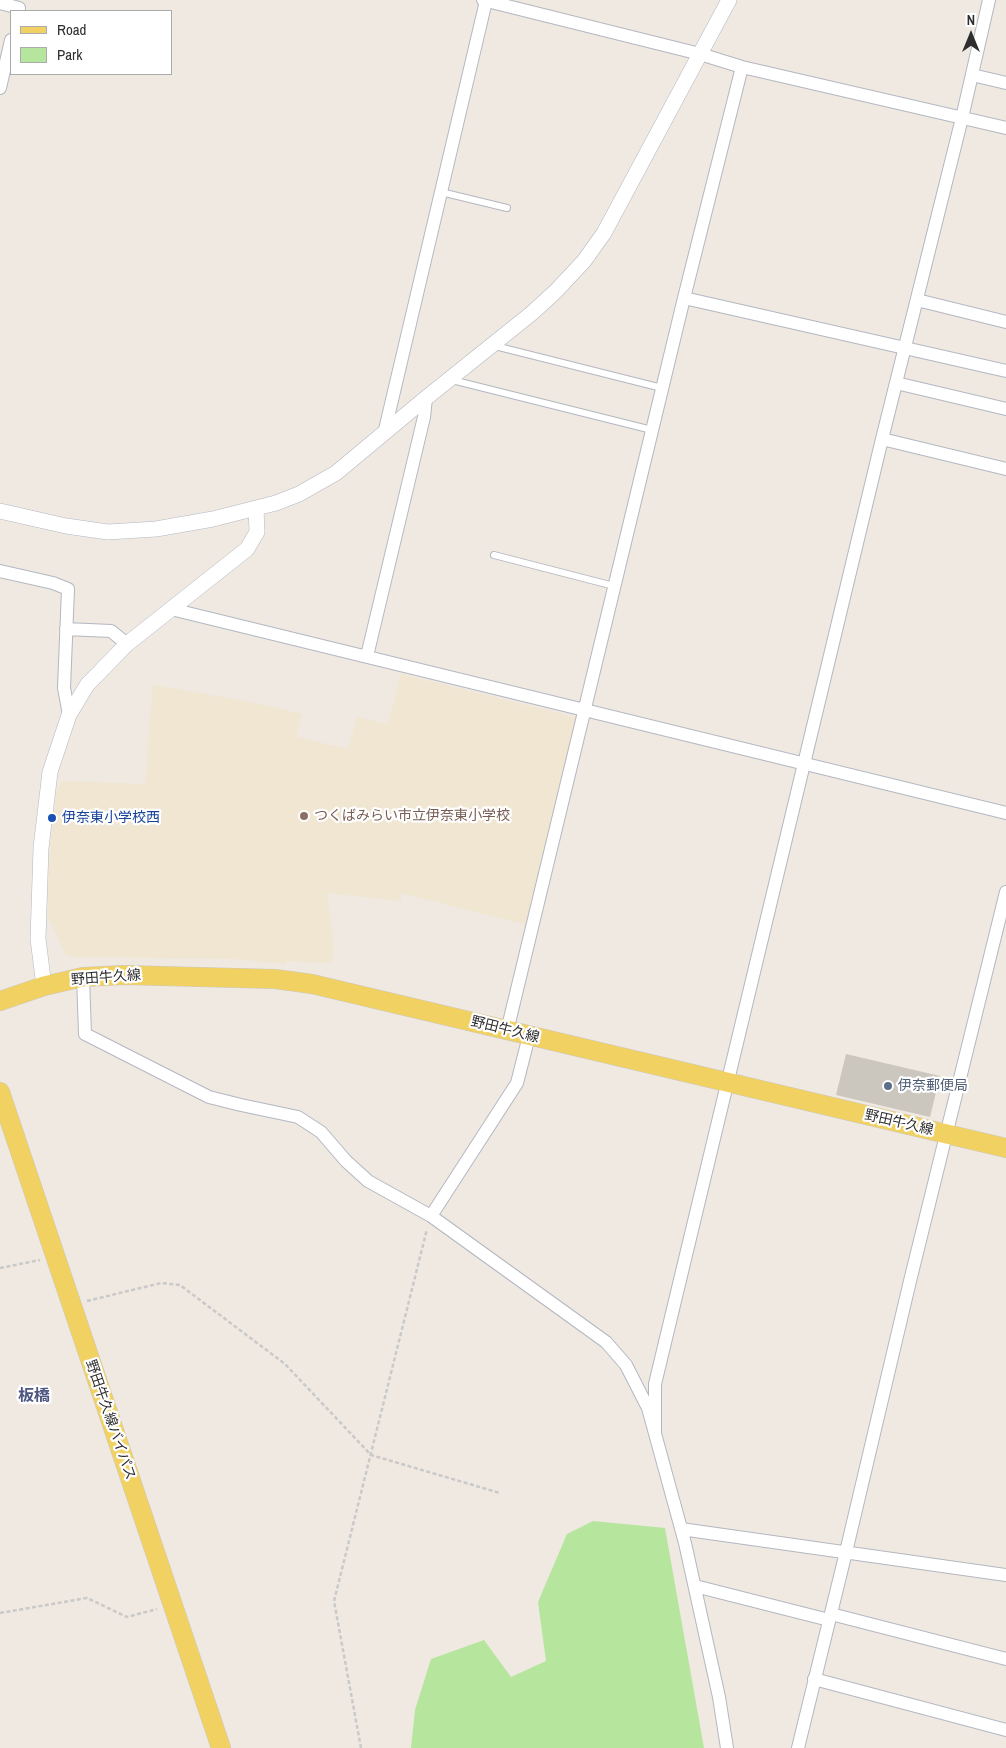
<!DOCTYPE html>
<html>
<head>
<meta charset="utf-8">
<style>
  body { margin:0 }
  #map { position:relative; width:1006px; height:1748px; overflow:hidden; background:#efe9e1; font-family:"Archivo Narrow",sans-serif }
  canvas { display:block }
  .legend { position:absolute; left:10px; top:10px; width:162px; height:65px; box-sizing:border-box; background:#fff; border:1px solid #ababab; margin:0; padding:6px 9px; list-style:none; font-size:15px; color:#2e2e2e }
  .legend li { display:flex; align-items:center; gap:10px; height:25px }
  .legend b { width:25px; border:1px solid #ababab }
  .north { position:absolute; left:946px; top:10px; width:50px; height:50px; -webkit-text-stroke:4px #fff; paint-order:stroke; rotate:0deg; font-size:14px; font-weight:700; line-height:20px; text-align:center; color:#2e2e2e }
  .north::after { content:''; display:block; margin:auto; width:18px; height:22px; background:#2e2e2e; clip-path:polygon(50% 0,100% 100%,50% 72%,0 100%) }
</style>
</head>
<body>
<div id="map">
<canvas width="1006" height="1748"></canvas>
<ul class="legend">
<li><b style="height:6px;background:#f2d163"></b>Road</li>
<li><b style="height:14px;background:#b6e59e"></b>Park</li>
</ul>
<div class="north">N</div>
</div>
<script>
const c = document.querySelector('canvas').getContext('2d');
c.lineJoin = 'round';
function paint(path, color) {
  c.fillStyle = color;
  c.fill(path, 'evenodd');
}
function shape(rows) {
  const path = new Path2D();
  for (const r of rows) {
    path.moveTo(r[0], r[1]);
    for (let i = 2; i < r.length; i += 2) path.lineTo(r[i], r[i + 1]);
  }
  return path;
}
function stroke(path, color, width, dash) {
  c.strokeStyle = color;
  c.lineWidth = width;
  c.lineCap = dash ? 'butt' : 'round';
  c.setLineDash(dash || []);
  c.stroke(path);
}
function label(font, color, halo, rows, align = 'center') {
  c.font = font + ' "Archivo Narrow","Noto Sans JP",sans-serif';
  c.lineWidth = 4.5;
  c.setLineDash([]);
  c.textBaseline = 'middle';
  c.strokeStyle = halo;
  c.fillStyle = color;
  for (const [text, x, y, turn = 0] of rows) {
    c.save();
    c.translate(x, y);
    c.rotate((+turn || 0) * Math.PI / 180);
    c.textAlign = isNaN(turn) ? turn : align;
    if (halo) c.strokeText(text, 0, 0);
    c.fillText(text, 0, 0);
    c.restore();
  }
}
const education = shape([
  [401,674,578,718,528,925,401,893,401,901,327,893,334,951,331,963,287,961,285,964,233,959,71,957,66,955,47,916,50,842,57,790,62,781,145,784,153,685,251,702,302,714,296,737,348,749,357,717,388,724]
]);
const green = shape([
  [593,1521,665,1528,704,1748,411,1748,415,1710,431,1659,484,1640,511,1677,546,1661,538,1602,567,1534]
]);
const building = shape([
  [846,1054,940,1076,930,1117,836,1095]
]);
const path = shape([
  [0,1268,40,1260],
  [87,1301,161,1283,180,1285,285,1364,371,1455,500,1493],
  [0,1613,87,1598,127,1617,157,1609],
  [361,1748,334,1601,427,1229]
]);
const service = shape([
  [441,192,507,208],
  [495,346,662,388],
  [452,380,652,430],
  [494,555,614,586]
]);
const minor = shape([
  [483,0,700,54,742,67,1006,128],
  [0,3,19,8],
  [972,75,1006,83],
  [0,88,11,40],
  [684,298,1006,371],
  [917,300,1006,322],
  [896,383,1006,409],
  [384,434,486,1],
  [882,439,1006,469],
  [0,571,53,583,68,589,64,688,69,715],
  [171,609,1006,813],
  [66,629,111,631,127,644],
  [367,656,424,417,426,398],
  [83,977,85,1034,209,1097,241,1105,298,1117,321,1132,346,1161,368,1181,431,1216,606,1342,626,1365,648,1408,685,1543,719,1697,727,1748],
  [507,1031,684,298,742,67],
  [431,1216,517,1083,529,1036],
  [655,1432,655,1384,882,439,962,118,989,0],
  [681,1529,1006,1575],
  [695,1586,829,1620],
  [831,1614,1006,1659],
  [814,1679,1006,1730],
  [798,1748,846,1552,910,1281,1006,892]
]);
const tertiary = shape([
  [0,511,66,526,108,532,156,529,213,519,276,503,299,494,336,473,426,398,532,313,556,291,584,261,604,233,729,0],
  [44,986,38,939,41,848,50,772,69,715,87,685,127,644,247,549,257,532,256,508]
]);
const primary = shape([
  [0,1001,44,986,83,977,124,975,275,979,312,984,350,993,1006,1148],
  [0,1092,221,1748]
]);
const markers = [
  [304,816,5,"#8d6e63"],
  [52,818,5,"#1a4fb4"],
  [888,1086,5,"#5c6f8a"]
];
const educationNames = [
  ["つくばみらい市立伊奈東小学校",314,816]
];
const transitNames = [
  ["伊奈東小学校西",62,818]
];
const streetNames = [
  ["野田牛久線",106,978,-4],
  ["野田牛久線",505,1030,14],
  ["野田牛久線",899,1123,13],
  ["野田牛久線バイパス",110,1420,71]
];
const serviceNames = [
  ["伊奈郵便局",898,1086]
];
const quarterNames = [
  ["板橋",34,1397]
];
paint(education, '#f0e6d1');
paint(green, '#b6e59e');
paint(building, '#cbc7bf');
stroke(service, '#b4b7c1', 8);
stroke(minor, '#b4b7c1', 14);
stroke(tertiary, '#b4b7c1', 16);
stroke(primary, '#c9c9c9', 20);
stroke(path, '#c9c9c9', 2.5, [4, 2.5]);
stroke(service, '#fff', 6);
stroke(minor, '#fff', 12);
stroke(tertiary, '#fff', 15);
stroke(primary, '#f2d163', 19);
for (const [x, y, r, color] of markers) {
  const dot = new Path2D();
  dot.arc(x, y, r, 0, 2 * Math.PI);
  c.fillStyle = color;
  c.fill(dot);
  stroke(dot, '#fff', 2);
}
label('14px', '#785e54', '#fff', educationNames, 'left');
label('14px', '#164399', '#fff', transitNames, 'left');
label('14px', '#2e2e2e', '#fff', streetNames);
label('14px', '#4e5e75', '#fff', serviceNames, 'left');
label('bold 16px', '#4d5680', '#fff', quarterNames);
</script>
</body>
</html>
